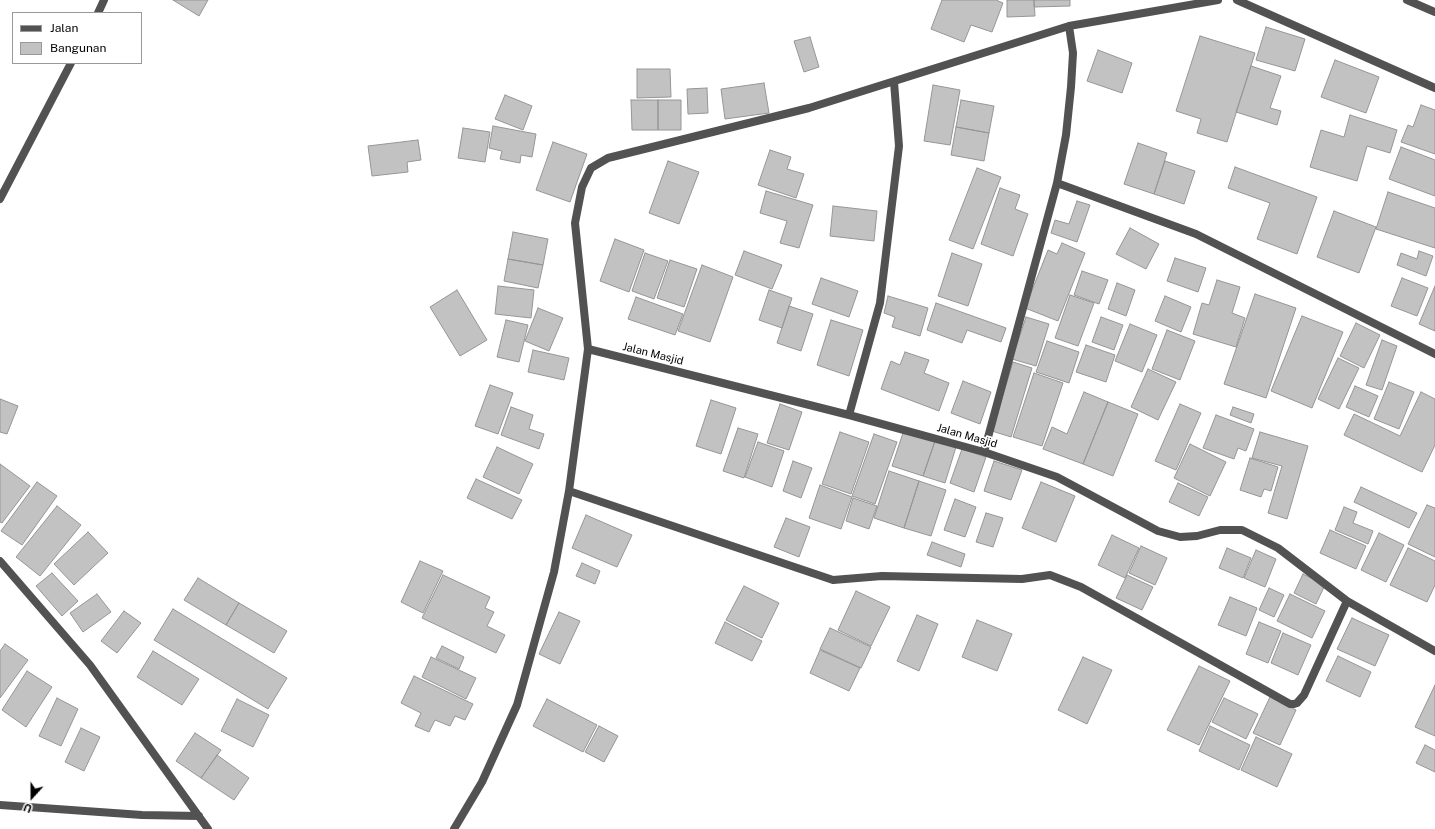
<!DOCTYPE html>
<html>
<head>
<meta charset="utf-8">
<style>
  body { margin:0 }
  #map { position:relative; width:1435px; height:829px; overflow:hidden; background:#fff; font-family:"Public Sans",sans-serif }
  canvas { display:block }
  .legend { position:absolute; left:12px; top:12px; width:130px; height:52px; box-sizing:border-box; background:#fff; border:1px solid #999; margin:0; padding:5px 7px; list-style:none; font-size:12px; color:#000 }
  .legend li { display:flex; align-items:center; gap:8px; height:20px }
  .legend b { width:20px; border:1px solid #999 }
  .north { position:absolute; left:12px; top:777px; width:40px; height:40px; -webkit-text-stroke:3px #fff; paint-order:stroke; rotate:201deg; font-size:11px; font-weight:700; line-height:16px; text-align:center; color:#000 }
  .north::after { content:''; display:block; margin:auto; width:14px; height:18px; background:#000; clip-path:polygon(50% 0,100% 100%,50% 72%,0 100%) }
</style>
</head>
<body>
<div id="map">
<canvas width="1435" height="829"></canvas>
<ul class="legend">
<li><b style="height:5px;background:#525252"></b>Jalan</li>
<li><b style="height:11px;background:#c2c2c2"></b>Bangunan</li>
</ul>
<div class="north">U</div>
</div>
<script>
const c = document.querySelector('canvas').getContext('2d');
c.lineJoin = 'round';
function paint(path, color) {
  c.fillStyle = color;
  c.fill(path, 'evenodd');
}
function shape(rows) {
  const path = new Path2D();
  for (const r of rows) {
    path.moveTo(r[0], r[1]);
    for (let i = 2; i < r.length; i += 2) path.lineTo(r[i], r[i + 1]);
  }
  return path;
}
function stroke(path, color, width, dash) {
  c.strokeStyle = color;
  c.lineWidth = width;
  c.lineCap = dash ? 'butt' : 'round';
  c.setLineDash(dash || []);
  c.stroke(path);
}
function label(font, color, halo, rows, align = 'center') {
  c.font = font + ' "Public Sans",sans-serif';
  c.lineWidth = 3.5;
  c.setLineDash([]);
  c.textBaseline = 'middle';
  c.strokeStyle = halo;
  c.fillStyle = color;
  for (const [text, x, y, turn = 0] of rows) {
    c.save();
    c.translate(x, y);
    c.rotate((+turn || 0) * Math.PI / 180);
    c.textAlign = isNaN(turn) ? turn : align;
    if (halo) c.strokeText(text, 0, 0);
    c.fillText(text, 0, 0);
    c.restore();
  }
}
const building = shape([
  [173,0,208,0,199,16,173,0],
  [942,0,996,0,1003,3,992,32,971,25,964,42,931,29,942,0],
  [1007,0,1034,0,1035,16,1007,17,1007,0],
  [1034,0,1070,0,1070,6,1034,7,1034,0],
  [1266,27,1305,39,1295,71,1256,60,1266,27],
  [1200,36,1255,53,1227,142,1197,133,1201,119,1176,111,1200,36],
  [810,37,819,67,804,72,794,41,810,37],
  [1098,50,1132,63,1122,93,1087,81,1098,50],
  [1335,60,1379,77,1366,113,1321,97,1335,60],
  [1251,66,1281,76,1270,108,1281,111,1277,125,1236,112,1251,66],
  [637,69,670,69,671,97,637,98,637,69],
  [764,83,769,113,725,119,721,89,764,83],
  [933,85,960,90,950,145,924,141,933,85],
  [707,88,708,113,688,114,687,89,707,88],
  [505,95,532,106,523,130,495,119,505,95],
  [631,100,658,100,658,130,632,130,631,100],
  [658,100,681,100,681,130,658,130,658,100],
  [961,100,994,106,989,133,956,127,961,100],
  [1421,105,1435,110,1435,154,1401,142,1408,125,1413,127,1421,105],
  [1350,115,1397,130,1390,153,1367,146,1357,181,1310,167,1321,130,1344,137,1350,115],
  [493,126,536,134,532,157,521,155,520,163,500,159,502,151,489,148,493,126],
  [956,127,989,133,984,161,951,155,956,127],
  [463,128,490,132,485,162,458,158,463,128],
  [418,140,421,160,407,162,408,172,372,176,368,146,418,140],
  [553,142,587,154,570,202,536,190,553,142],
  [1138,143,1167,153,1154,194,1124,184,1138,143],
  [1401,147,1435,160,1435,196,1389,179,1401,147],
  [770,150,791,157,787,169,804,174,796,198,758,185,770,150],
  [668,161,699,172,679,224,649,213,668,161],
  [1165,161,1195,171,1184,204,1154,194,1165,161],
  [1235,167,1317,197,1297,254,1257,239,1270,203,1228,188,1235,167],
  [977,168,1001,177,973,249,949,240,977,168],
  [1000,188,1020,195,1015,209,1028,214,1013,256,981,244,1000,188],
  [766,191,813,205,799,248,780,243,787,221,760,213,766,191],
  [1388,192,1435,208,1435,248,1376,229,1388,192],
  [1077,201,1090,205,1077,242,1051,233,1055,220,1069,224,1077,201],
  [833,206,877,211,874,241,830,236,833,206],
  [1334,211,1376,227,1359,273,1317,257,1334,211],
  [1130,228,1159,244,1146,269,1116,254,1130,228],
  [513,232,548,239,543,265,508,259,513,232],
  [615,239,644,250,629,292,600,281,615,239],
  [1062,243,1085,253,1058,321,1025,308,1048,250,1057,254,1062,243],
  [744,251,782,265,772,289,735,275,744,251],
  [1419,251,1433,256,1426,276,1397,265,1401,253,1417,259,1419,251],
  [645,253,668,261,654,299,632,291,645,253],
  [952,253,982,264,968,306,938,296,952,253],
  [1175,258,1206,268,1198,292,1167,281,1175,258],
  [508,259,543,265,538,288,504,281,508,259],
  [670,260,697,269,684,307,657,298,670,260],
  [702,265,733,277,710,342,678,331,702,265],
  [1082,271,1108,280,1099,304,1074,295,1082,271],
  [821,278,858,291,849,317,812,304,821,278],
  [1402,278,1428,288,1417,316,1391,306,1402,278],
  [1217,280,1240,287,1232,313,1245,318,1236,347,1193,334,1202,303,1209,305,1217,280],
  [1117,283,1135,290,1126,316,1108,309,1117,283],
  [498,286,534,290,531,318,495,314,498,286],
  [1435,286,1435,331,1419,324,1435,286],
  [457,290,487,340,460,356,430,307,457,290],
  [769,290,792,298,782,328,759,320,769,290],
  [1255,294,1296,308,1266,398,1224,384,1255,294],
  [1070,295,1094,303,1078,346,1055,338,1070,295],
  [888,296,928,308,920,336,892,327,895,317,884,313,888,296],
  [1165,296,1191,307,1181,332,1155,321,1165,296],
  [636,297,683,314,675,335,628,319,636,297],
  [936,303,1006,328,1001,342,967,330,962,343,927,330,936,303],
  [789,306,813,314,801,351,777,343,789,306],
  [538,308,563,318,549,351,525,341,538,308],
  [1302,316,1343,332,1312,408,1271,391,1302,316],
  [1026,317,1049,324,1036,366,1012,359,1026,317],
  [1101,317,1123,325,1114,350,1092,342,1101,317],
  [506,320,528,325,519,362,497,357,506,320],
  [831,320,863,330,849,376,817,365,831,320],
  [1356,323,1380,335,1364,368,1340,356,1356,323],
  [1130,324,1157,335,1142,372,1115,361,1130,324],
  [1167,330,1195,341,1180,380,1152,369,1167,330],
  [1382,340,1397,346,1382,390,1366,385,1382,340],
  [1047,341,1079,352,1069,383,1036,372,1047,341],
  [1086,345,1115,355,1106,382,1076,372,1086,345],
  [533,350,569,358,564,380,528,372,533,350],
  [905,352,929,360,924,373,949,383,939,411,881,389,891,361,900,365,905,352],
  [1338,358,1359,368,1339,409,1318,399,1338,358],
  [1013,362,1032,368,1011,437,992,431,1013,362],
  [1148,369,1176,382,1158,420,1131,407,1148,369],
  [1034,373,1063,383,1042,446,1013,437,1034,373],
  [963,381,991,392,980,424,951,413,963,381],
  [1389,382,1414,392,1399,429,1374,419,1389,382],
  [490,385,513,393,498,434,475,426,490,385],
  [1355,386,1378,396,1369,417,1346,407,1355,386],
  [1084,392,1108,402,1083,464,1043,449,1052,427,1067,434,1084,392],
  [1421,392,1435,399,1435,445,1422,472,1344,435,1354,414,1400,436,1421,392],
  [0,399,18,406,7,434,0,432,0,399],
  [711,400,736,408,721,454,696,446,711,400],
  [1108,402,1138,414,1113,476,1083,464,1108,402],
  [780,404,802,412,789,450,767,443,780,404],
  [1180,404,1201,413,1176,470,1155,461,1180,404],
  [511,407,533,415,529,429,544,434,539,449,501,435,511,407],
  [1233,407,1254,414,1251,423,1230,415,1233,407],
  [1216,415,1254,429,1246,451,1238,448,1234,459,1203,448,1216,415],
  [738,428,758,434,744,478,723,471,738,428],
  [904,430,935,441,923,476,892,466,904,430],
  [840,432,869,442,851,494,822,484,840,432],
  [1260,432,1308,446,1287,519,1268,513,1282,466,1252,458,1260,432],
  [874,434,897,442,875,504,852,496,874,434],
  [935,441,956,447,945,483,923,476,935,441],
  [758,442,784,451,772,487,745,477,758,442],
  [1190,444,1226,462,1210,496,1174,478,1190,444],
  [497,447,533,464,519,494,483,477,497,447],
  [962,449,986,457,974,492,950,483,962,449],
  [1250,458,1278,467,1271,491,1264,489,1261,497,1240,490,1250,458],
  [793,461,812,468,801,498,783,491,793,461],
  [994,461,1022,470,1011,500,984,491,994,461],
  [0,464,30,486,2,523,0,522,0,464],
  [889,471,919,481,904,528,874,518,889,471],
  [476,479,522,500,512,519,467,498,476,479],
  [919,481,946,490,931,536,904,528,919,481],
  [37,482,57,496,22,545,1,531,37,482],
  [1041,482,1075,496,1056,542,1022,528,1041,482],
  [1178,483,1208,497,1199,516,1169,502,1178,483],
  [820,485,852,497,841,529,809,518,820,485],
  [1361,487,1417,513,1409,528,1354,502,1361,487],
  [853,498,877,506,869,529,846,521,853,498],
  [955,499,976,507,965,537,944,530,955,499],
  [1427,505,1435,508,1435,557,1408,544,1427,505],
  [57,506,81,525,40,576,16,557,57,506],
  [1344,507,1357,512,1353,523,1373,531,1368,544,1335,530,1344,507],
  [986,513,1003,518,993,547,976,542,986,513],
  [586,515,632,535,617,567,572,548,586,515],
  [786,518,810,527,799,557,774,547,786,518],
  [1330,530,1366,546,1356,569,1320,553,1330,530],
  [88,532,108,553,74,585,54,564,88,532],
  [1379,533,1404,545,1386,582,1361,570,1379,533],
  [1112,535,1139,548,1125,578,1098,565,1112,535],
  [932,542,965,554,961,567,927,555,932,542],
  [1141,546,1167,558,1155,585,1129,573,1141,546],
  [1227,548,1251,558,1243,578,1219,568,1227,548],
  [1408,548,1435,561,1435,585,1427,602,1390,585,1408,548],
  [1256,550,1276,559,1265,587,1244,578,1256,550],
  [420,561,443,571,423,613,401,602,420,561],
  [582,563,600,571,595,584,576,576,582,563],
  [52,573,78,601,62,616,36,586,52,573],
  [1303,574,1325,585,1316,604,1294,593,1303,574],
  [443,575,490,597,485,608,494,612,487,626,505,635,496,653,422,618,443,575],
  [1127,575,1153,587,1142,610,1116,598,1127,575],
  [198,578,239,603,226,625,184,600,198,578],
  [744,586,779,603,762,638,726,620,744,586],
  [1269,588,1284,595,1274,617,1259,610,1269,588],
  [856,591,890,607,871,646,838,630,856,591],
  [97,594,111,612,83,632,70,613,97,594],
  [1290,594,1325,611,1312,638,1277,621,1290,594],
  [1230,597,1257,608,1246,636,1218,625,1230,597],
  [239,603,287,631,274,653,226,625,239,603],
  [173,609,287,678,268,709,154,640,173,609],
  [124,611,141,623,117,653,101,641,124,611],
  [559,612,580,621,560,664,539,654,559,612],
  [917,615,938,624,919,671,897,661,917,615],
  [1352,618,1389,635,1375,666,1337,649,1352,618],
  [977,620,1012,634,997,671,962,657,977,620],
  [725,622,762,641,752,661,715,643,725,622],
  [1259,622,1281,631,1268,663,1246,654,1259,622],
  [830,628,871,647,861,668,820,649,830,628],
  [1283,633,1311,645,1298,675,1271,663,1283,633],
  [5,644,28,660,0,698,0,651,5,644],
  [442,646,464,657,459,669,436,658,442,646],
  [820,650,860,668,849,691,810,673,820,650],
  [153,651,199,679,182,705,137,677,153,651],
  [1338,656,1371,672,1360,697,1326,681,1338,656],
  [431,657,476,678,466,699,422,677,431,657],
  [1083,657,1112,670,1087,724,1058,710,1083,657],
  [1199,666,1230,681,1199,745,1167,730,1199,666],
  [27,671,52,687,26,727,2,710,27,671],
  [414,676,473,704,465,720,455,716,450,726,435,720,429,732,415,726,421,713,401,703,414,676],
  [1435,685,1435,736,1415,727,1435,685],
  [1270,697,1296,710,1280,745,1253,733,1270,697],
  [57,698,78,709,61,746,39,736,57,698],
  [1224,698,1258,714,1246,739,1212,722,1224,698],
  [237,699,269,715,253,747,221,731,237,699],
  [547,699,597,725,583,752,533,726,547,699],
  [599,726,618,736,604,762,585,752,599,726],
  [1210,726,1250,745,1239,770,1199,751,1210,726],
  [81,728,100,737,84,771,65,762,81,728],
  [195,733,221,750,201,778,176,761,195,733],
  [1256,737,1292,754,1277,787,1241,770,1256,737],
  [1425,745,1435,750,1435,772,1416,763,1425,745],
  [217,755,249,778,234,800,201,778,217,755]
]);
const street = shape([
  [1237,0,1435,88],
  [1407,0,1435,12],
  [98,13,104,0],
  [1057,183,1196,234,1435,354],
  [0,199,71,63],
  [588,349,849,415,984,452,1057,477,1158,531,1180,537,1197,536,1220,530,1242,530,1278,548,1347,601,1435,651],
  [849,415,880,303,899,146,894,82],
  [984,452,1057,183,1066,135,1071,87,1073,53,1069,26],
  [569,491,833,580,882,576,1022,579,1050,575,1081,587,1290,704,1294,704,1297,703,1304,695,1347,601],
  [0,561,90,665,208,829],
  [0,805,142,815,199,816],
  [454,829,482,782,517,705,554,572,569,491,588,349,575,223,582,187,591,168,608,158,809,108,1069,26,1218,0]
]);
const streetNames = [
  ["Jalan Masjid",653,354,14],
  ["Jalan Masjid",967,436,16]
];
paint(building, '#c2c2c2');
stroke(building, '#969696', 1);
stroke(street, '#525252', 8);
label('11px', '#000', '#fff', streetNames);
</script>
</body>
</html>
